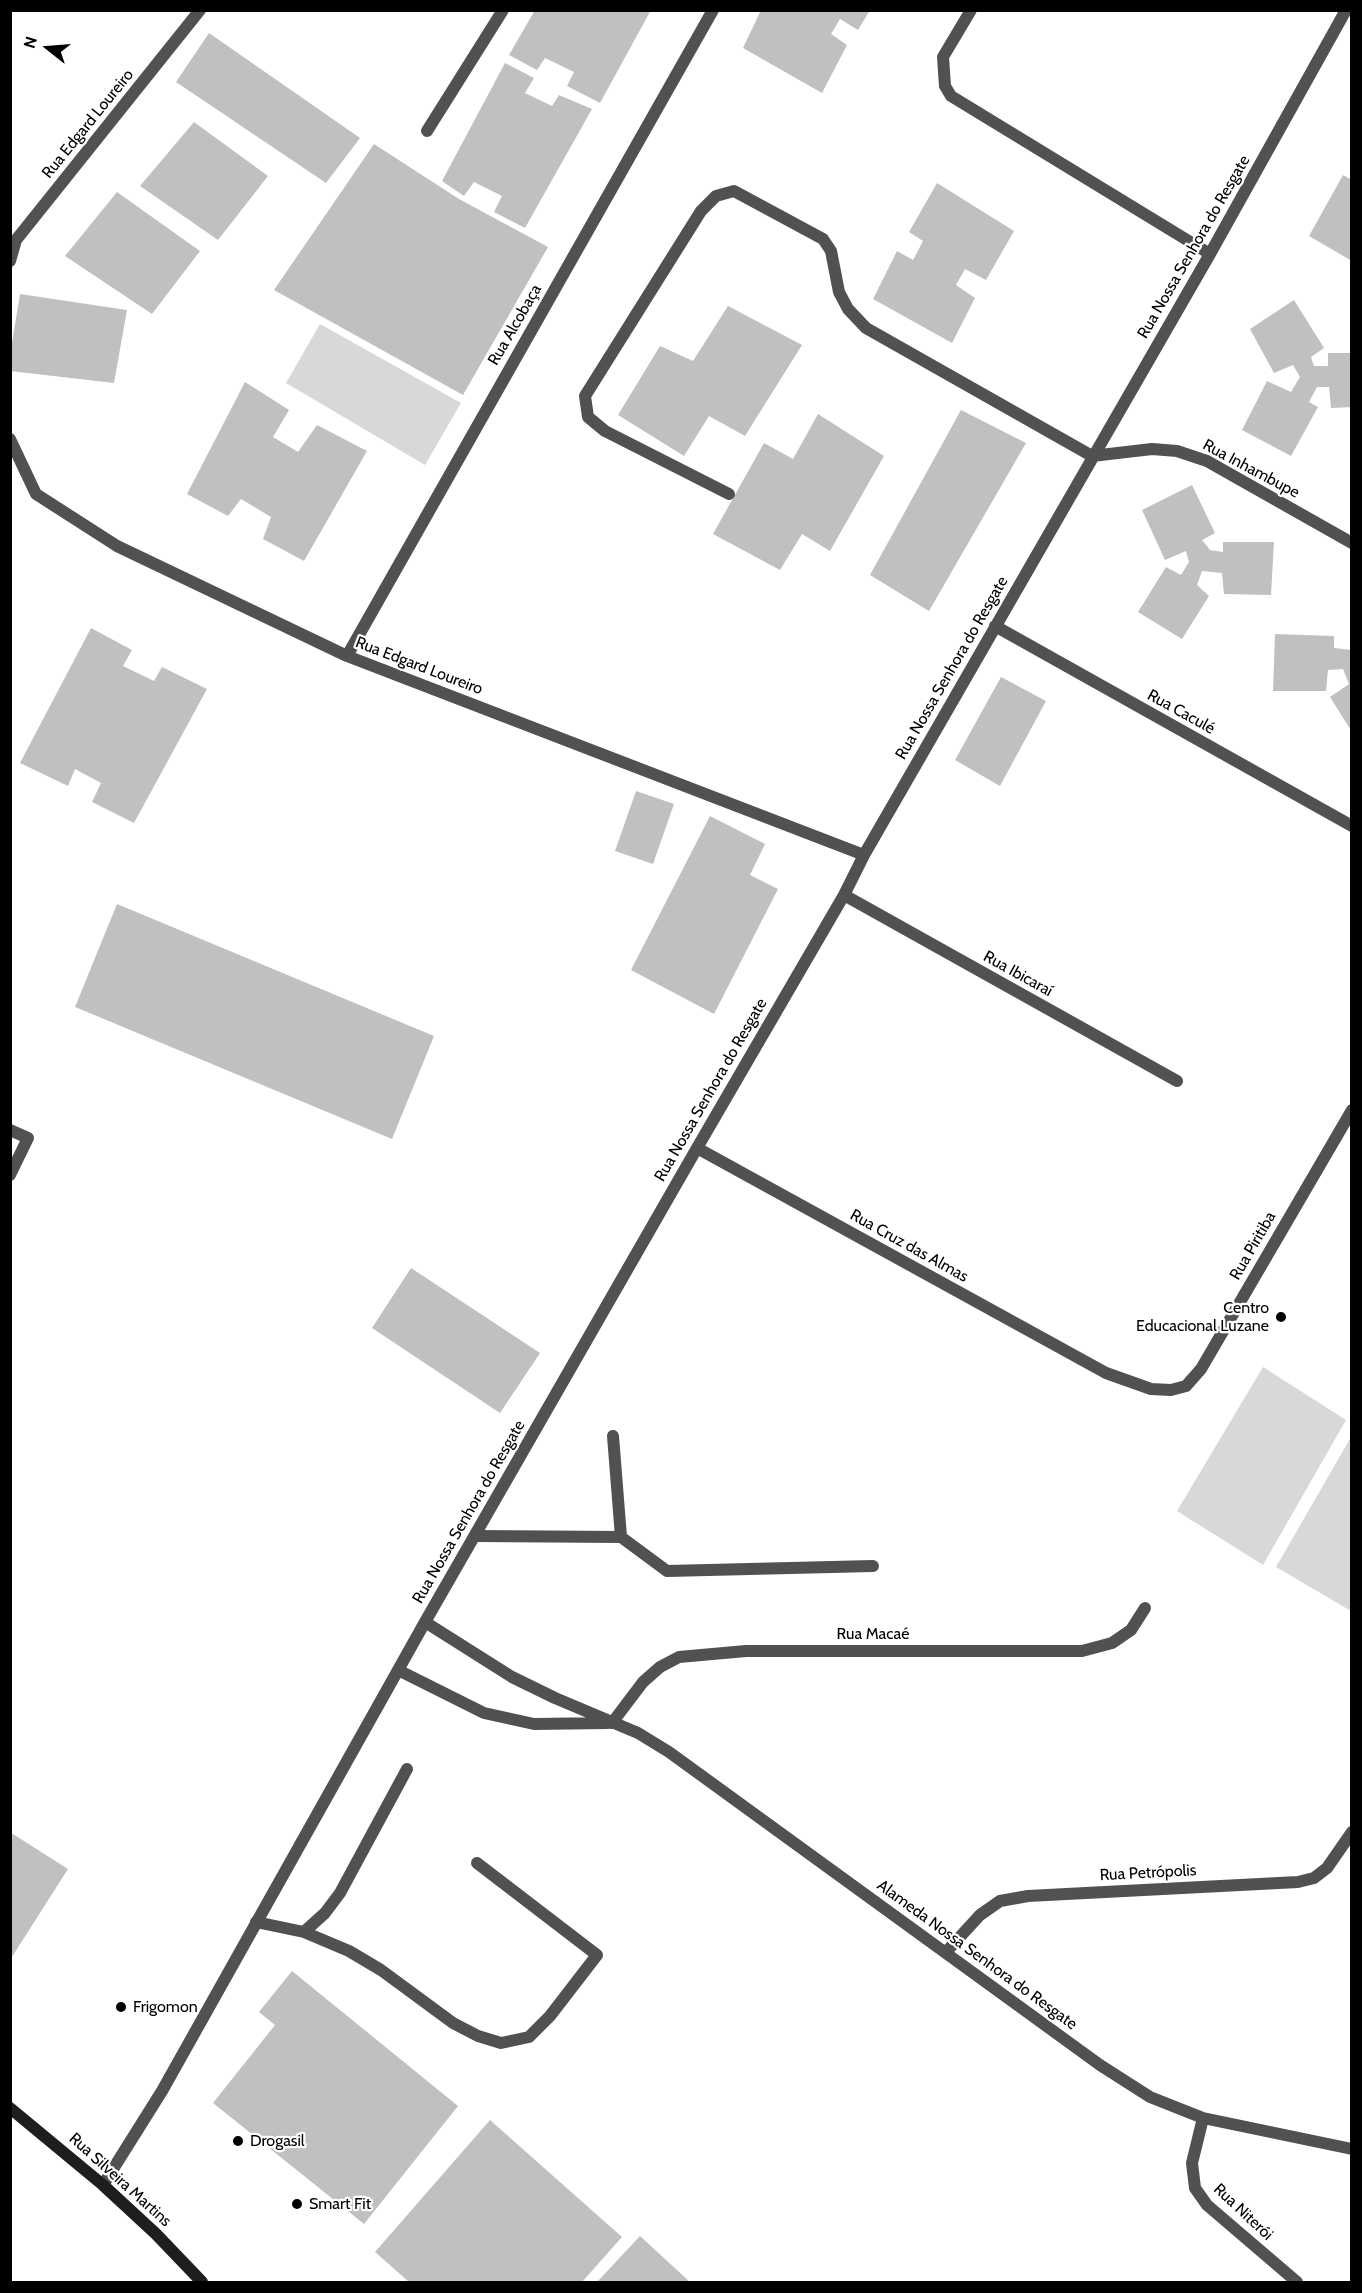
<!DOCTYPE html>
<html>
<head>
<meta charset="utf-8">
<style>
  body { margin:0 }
  #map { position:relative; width:1362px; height:2293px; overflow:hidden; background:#fff; font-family:Cabin,sans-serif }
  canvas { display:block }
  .frame { position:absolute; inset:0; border:12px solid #000; pointer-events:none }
  .north { position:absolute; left:18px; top:18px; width:60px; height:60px; -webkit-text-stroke:4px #fff; paint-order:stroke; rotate:287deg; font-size:16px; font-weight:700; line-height:24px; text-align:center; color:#000 }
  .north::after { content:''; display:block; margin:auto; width:21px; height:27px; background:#000; clip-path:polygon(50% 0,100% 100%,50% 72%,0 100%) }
</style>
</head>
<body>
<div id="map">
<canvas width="1362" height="2293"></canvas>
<div class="frame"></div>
<div class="north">N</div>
</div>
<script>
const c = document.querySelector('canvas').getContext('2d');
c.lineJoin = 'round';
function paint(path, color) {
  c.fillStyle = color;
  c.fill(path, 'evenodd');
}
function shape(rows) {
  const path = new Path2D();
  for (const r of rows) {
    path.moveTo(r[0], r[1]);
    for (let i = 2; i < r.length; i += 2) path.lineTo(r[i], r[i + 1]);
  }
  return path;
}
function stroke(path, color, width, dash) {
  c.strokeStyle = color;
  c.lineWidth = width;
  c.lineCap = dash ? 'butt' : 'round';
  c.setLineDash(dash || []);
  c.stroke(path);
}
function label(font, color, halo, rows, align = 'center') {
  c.font = font + ' Cabin,sans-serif';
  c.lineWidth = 4.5;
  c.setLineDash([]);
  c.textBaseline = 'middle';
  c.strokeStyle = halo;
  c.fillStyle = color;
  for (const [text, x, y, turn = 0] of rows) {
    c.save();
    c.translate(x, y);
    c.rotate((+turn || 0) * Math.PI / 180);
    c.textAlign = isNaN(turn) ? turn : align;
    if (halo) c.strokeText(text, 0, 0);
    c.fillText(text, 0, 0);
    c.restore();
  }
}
const green = shape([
  [320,324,461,403,425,465,286,383],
  [1263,1367,1346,1420,1263,1565,1177,1511],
  [1351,1437,1351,1611,1276,1567]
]);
const building = shape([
  [535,10,651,10,600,103,567,86,574,72,545,58,537,70,509,55],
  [761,10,870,10,858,30,840,19,831,34,847,45,822,93,743,48],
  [209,33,360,138,326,183,176,82],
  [505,63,534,78,525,93,552,106,559,95,592,109,525,228,494,212,502,196,474,182,464,196,442,181],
  [194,122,268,176,218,240,140,186],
  [374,144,459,199,548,247,463,395,274,290],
  [1343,175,1352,180,1352,261,1309,236],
  [937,183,1014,231,986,280,965,269,956,285,975,298,952,343,873,299,897,251,913,260,923,241,909,232],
  [117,192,200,251,152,314,65,256],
  [20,294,127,310,114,383,10,371,10,355],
  [1294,300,1324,348,1311,357,1314,366,1328,366,1328,353,1352,353,1352,407,1331,408,1329,387,1317,387,1309,402,1318,407,1291,456,1242,430,1267,381,1291,392,1300,377,1293,365,1274,373,1250,329],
  [728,306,802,345,745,436,709,416,684,456,618,415,660,346,693,361],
  [245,382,289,410,273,437,298,452,317,425,367,451,304,561,263,539,271,517,241,499,228,516,187,494],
  [961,410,1026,443,929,611,870,575],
  [818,414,884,456,830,551,802,534,780,570,713,534,764,443,793,459],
  [1192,485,1215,533,1202,540,1210,550,1223,552,1223,542,1274,542,1271,595,1224,594,1222,573,1202,571,1197,585,1209,596,1182,639,1138,612,1166,567,1181,575,1189,562,1186,551,1165,560,1142,510],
  [91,628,132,650,123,666,154,681,162,667,207,689,134,823,92,802,101,783,75,769,68,786,20,763],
  [1275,634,1334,636,1334,648,1352,650,1352,732,1330,697,1349,684,1343,669,1328,670,1326,691,1273,691],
  [1001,677,1046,701,1000,786,955,760],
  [636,791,674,804,653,864,615,851],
  [710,816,765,844,750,875,778,889,714,1014,631,970],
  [117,904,434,1036,392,1139,75,1007],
  [411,1268,540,1353,500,1413,372,1328],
  [13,1834,68,1869,10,1960,10,1837],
  [292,1971,458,2106,364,2224,213,2103,275,2025,259,2012],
  [490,2120,622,2237,582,2282,409,2282,375,2252],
  [640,2236,690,2282,597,2282]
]);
const service = shape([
  [427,131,503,10],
  [10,1130,28,1138,10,1175],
  [613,1436,621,1537,667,1571,873,1566],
  [475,1536,621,1537],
  [256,1922,304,1932,349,1951,381,1970,453,2023,478,2036,501,2043,529,2037,550,2016,597,1955,477,1863],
  [304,1932,325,1913,340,1893,407,1769]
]);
const minor = shape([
  [971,10,943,57,945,86,951,96,1210,254],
  [10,261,16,240,200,10],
  [10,439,36,494,117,546,347,656,864,855],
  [729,494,605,431,588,417,585,396,701,211,716,196,734,191,823,239,831,251,839,292,848,309,866,328,1092,456,1152,449,1177,451,1207,461,1352,543],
  [995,626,1352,826],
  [347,656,713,10],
  [844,895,1177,1081],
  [697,1148,1106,1373,1151,1389,1171,1390,1186,1386,1201,1369,1352,1110],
  [425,1622,512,1677,555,1698,638,1733,669,1752,1100,2065,1150,2097,1203,2118,1352,2149],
  [398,1670,484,1713,534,1724,608,1723],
  [612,1723,643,1682,660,1667,679,1657,746,1651,1082,1651,1112,1643,1131,1630,1145,1608],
  [946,1952,980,1915,1000,1901,1028,1896,1298,1882,1314,1878,1327,1868,1352,1832],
  [1203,2118,1192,2163,1195,2188,1207,2205,1297,2282],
  [103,2185,162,2091,425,1622,697,1148,844,895,864,855,1210,254,1346,10]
]);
const secondary = shape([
  [10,2108,103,2185,156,2234,202,2282]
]);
const markers = [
  [1281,1317,6,"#000"],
  [121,2007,6,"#000"],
  [238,2141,6,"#000"],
  [297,2204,6,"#000"]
];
const streetNames = [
  ["Rua Edgard Loureiro",88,124,-51],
  ["Rua Nossa Senhora do Resgate",1194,247,-60],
  ["Rua Alcobaça",515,325,-60],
  ["Rua Inhambupe",1251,469,28],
  ["Rua Edgard Loureiro",419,666,21],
  ["Rua Nossa Senhora do Resgate",952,668,-60],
  ["Rua Caculé",1181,712,29],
  ["Rua Ibicaraí",1018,974,29],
  ["Rua Nossa Senhora do Resgate",711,1090,-60],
  ["Rua Cruz das Almas",909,1246,29],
  ["Rua Piritiba",1253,1246,-60],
  ["Rua Nossa Senhora do Resgate",469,1512,-60],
  ["Rua Macaé",873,1634],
  ["Rua Petrópolis",1148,1873,-3],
  ["Alameda Nossa Senhora do Resgate",977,1955,36],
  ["Rua Silveira Martins",120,2180,42],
  ["Rua Niterói",1243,2212,43]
];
const poiNames = [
  ["Centro",1269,1308,"right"],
  ["Educacional Luzane",1269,1326,"right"],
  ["Frigomon",133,2007],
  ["Drogasil",250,2141],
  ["Smart Fit",309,2204]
];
paint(green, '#d8d8d8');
paint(building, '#c0c0c0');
stroke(service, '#515151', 12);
stroke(minor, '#515151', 12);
stroke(secondary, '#1e1e1e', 12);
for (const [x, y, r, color] of markers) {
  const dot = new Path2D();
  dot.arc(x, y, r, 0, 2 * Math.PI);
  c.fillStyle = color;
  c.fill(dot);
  stroke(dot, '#fff', 2);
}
label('16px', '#000', '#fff', streetNames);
label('16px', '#000', '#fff', poiNames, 'left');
</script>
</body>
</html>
